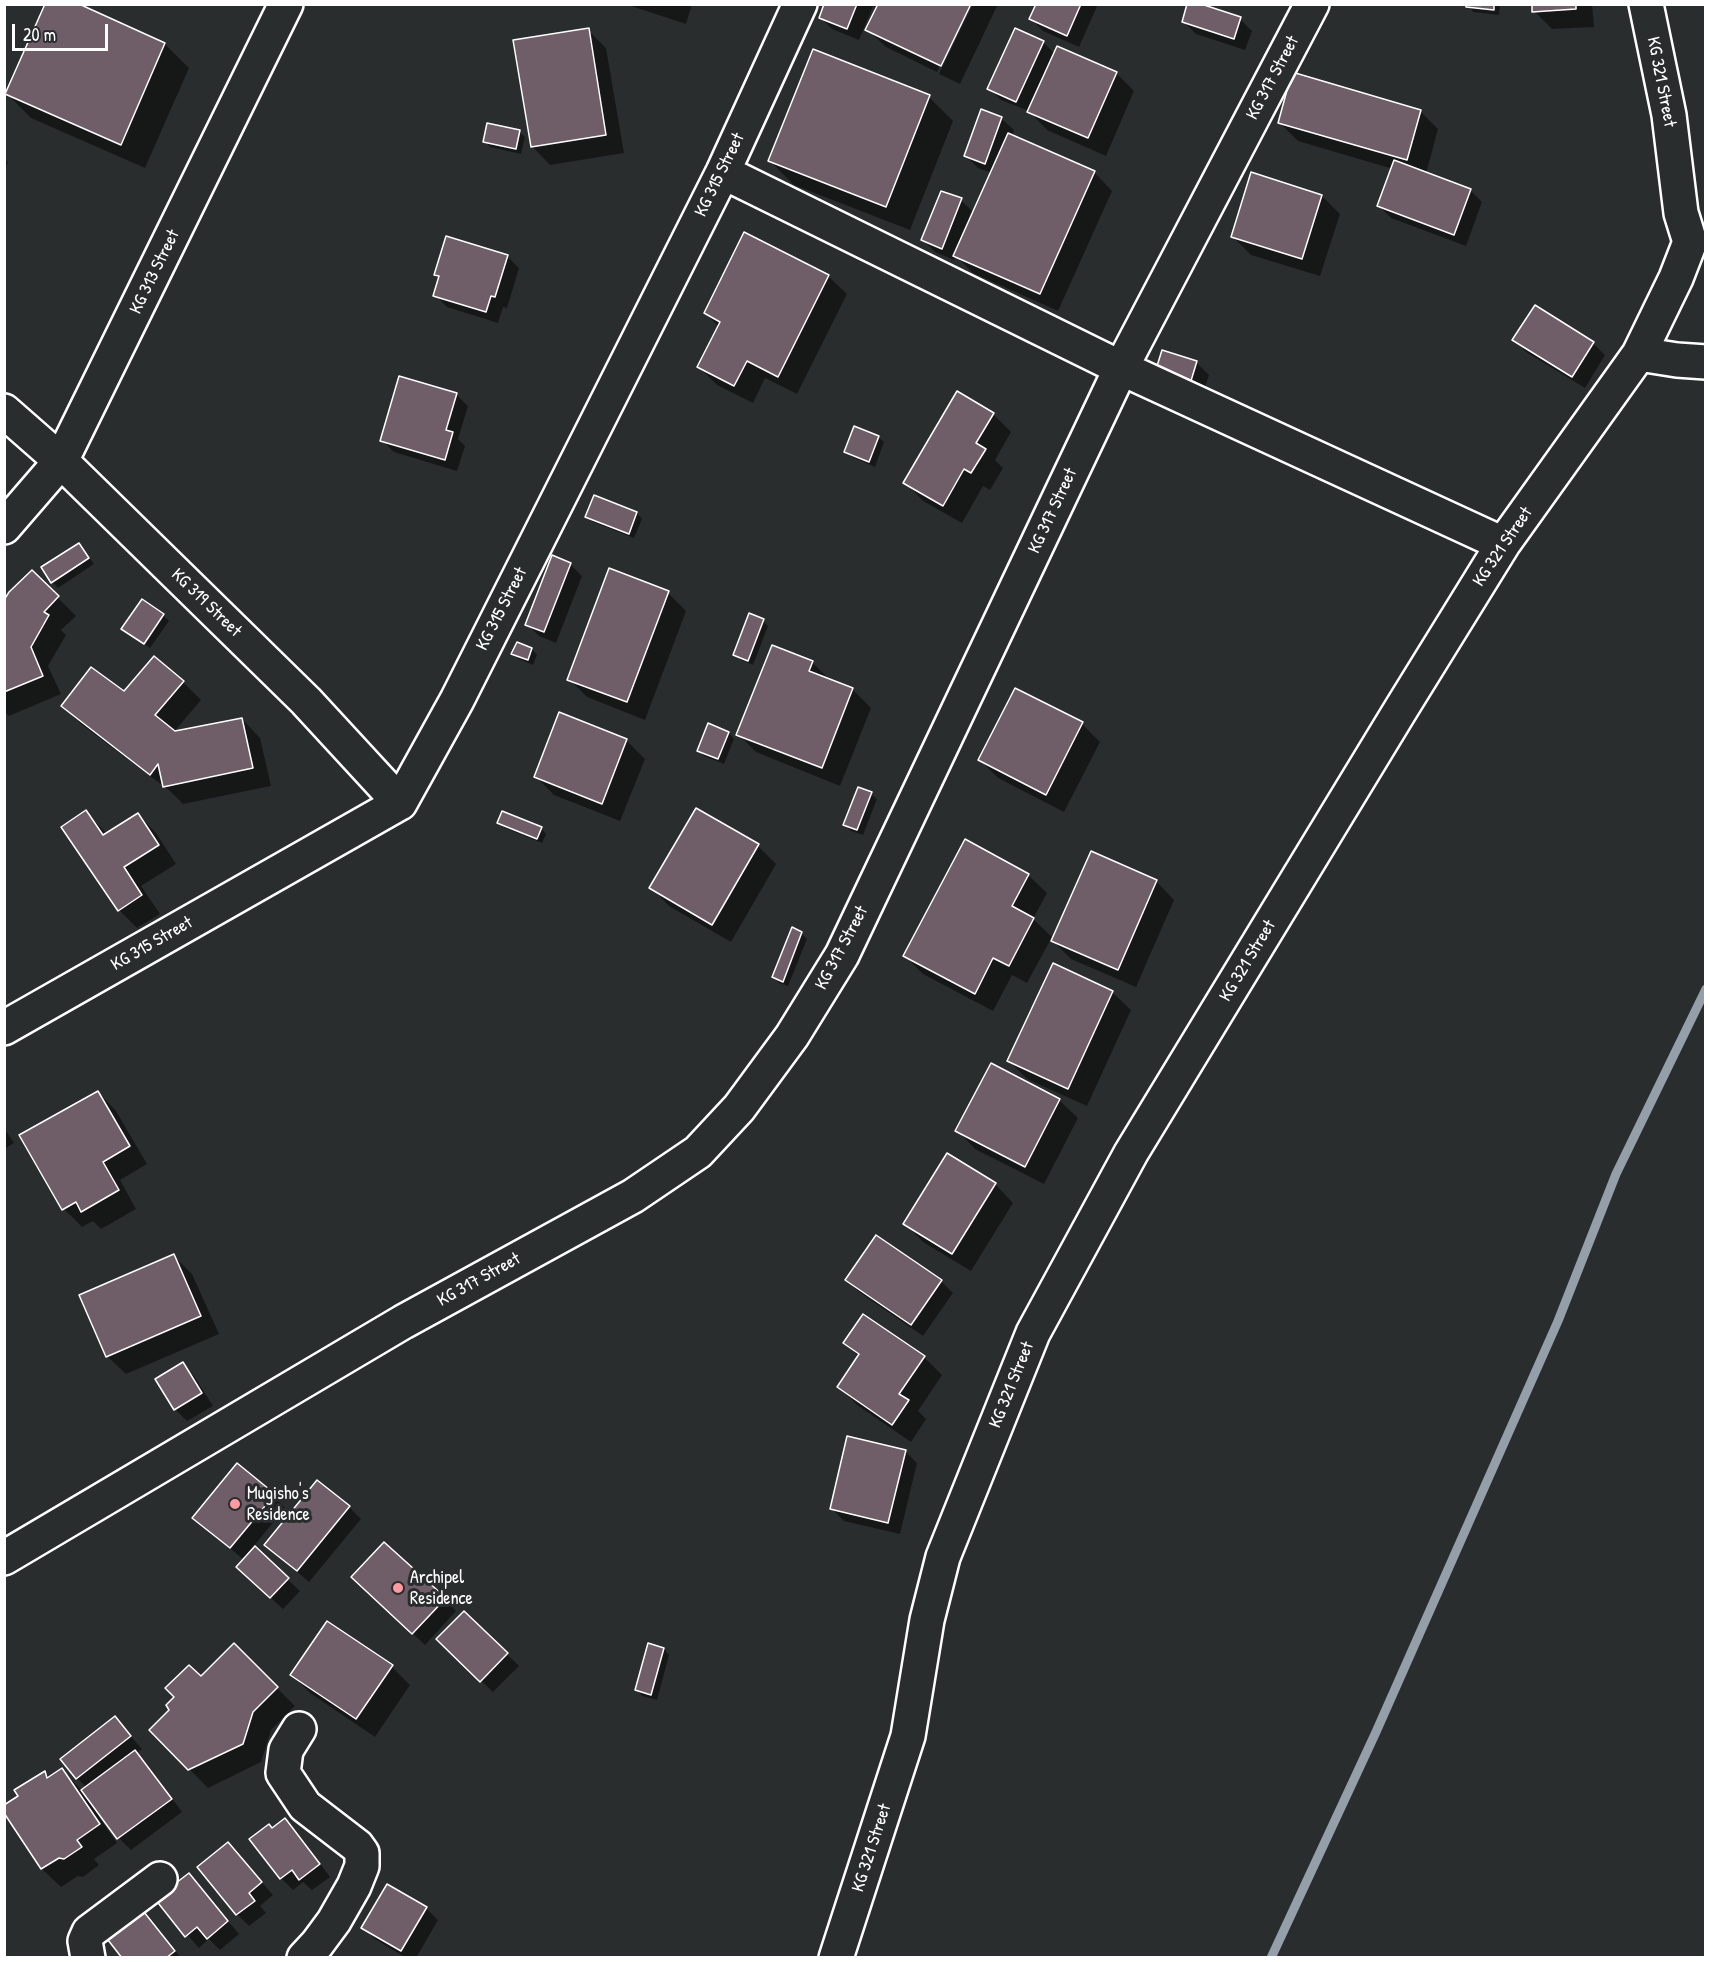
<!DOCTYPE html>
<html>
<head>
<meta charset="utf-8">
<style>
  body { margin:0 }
  #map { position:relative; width:1710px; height:1962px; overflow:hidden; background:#2a2d2e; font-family:"Patrick Hand",sans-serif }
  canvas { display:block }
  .frame { position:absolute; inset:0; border:6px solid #fff; pointer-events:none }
  .scale { position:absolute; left:12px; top:24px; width:96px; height:27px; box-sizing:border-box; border:3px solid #fff; border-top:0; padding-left:8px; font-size:18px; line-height:21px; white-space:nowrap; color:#fff; -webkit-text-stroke:4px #2a2d2e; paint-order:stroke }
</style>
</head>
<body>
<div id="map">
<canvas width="1710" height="1962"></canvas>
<div class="frame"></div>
<div class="scale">20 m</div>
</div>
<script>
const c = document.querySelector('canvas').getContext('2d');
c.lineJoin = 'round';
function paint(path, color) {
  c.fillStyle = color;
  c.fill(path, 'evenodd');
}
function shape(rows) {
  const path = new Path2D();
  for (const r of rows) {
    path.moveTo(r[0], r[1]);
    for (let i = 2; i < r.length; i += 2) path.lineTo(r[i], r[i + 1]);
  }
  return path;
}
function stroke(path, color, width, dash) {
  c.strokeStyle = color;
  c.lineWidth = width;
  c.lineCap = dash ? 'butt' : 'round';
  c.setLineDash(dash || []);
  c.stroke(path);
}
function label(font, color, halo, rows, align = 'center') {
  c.font = font + ' "Patrick Hand",sans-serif';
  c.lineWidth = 6;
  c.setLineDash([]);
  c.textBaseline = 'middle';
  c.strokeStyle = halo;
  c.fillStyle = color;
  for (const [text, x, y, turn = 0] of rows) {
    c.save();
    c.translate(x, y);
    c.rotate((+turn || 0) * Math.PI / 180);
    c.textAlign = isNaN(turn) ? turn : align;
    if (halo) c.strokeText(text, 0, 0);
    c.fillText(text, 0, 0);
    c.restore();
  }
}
const shadow = shape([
  [75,4,165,44,189,68,145,168,31,118,7,94],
  [625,4,692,4,686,24],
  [826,4,874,4,859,40,832,29,820,17],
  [970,4,937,72,886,47,867,29],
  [973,4,998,4,960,84,939,74],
  [1037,4,1098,4,1079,47,1043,31,1031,19],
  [1468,4,1500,4,1499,15,1473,12],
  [1533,4,1592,4,1594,27,1552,29,1534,11],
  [1240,19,1252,31,1245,50,1196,34,1184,22],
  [588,30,606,48,624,153,550,165,532,146],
  [1043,42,1055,54,1116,73,1134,91,1106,156,1047,130,1029,111,1001,100,989,88],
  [929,97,953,121,910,230,794,185,770,161],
  [1420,111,1438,129,1426,174,1470,190,1482,202,1466,246,1391,218,1379,206,1393,169,1298,141,1280,123],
  [1001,118,1014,130,1012,136,1094,172,1112,191,1058,311,973,273,956,256,954,260,935,252,923,240,961,200,974,213,992,173,978,168,966,156],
  [519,132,525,137,521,154,490,147,485,141],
  [4,159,8,162,4,170],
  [1322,196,1340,214,1320,276,1251,255,1233,237],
  [507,256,519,268,507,308,503,307,498,323,447,307,435,295,440,278,436,274],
  [828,276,847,294,797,394,765,378,753,403,717,385,699,367,719,327,705,313],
  [1514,340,1593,343,1605,355,1585,388,1526,352],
  [1163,352,1197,363,1209,375,1199,405],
  [456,394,468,406,458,439,465,446,457,471,394,452,382,440],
  [993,414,1011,432,995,460,1003,468,990,490,983,486,962,523,923,501,905,482],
  [878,437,884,442,875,467,852,457,846,452],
  [637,513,642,519,634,538,593,522,587,517],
  [79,544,94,564,58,588,52,582],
  [570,564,582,576,556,643,539,636,527,624],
  [32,572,76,616,61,630,66,635,48,666,61,694,9,716,4,711,4,603],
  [668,593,686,611,645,720,587,697,569,679],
  [163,615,169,621,150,648,123,629],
  [763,621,768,626,753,665,741,660,735,654],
  [532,649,537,655,533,665,519,659,513,653],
  [812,662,831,681,853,690,871,708,840,786,756,752,738,734],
  [183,682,201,700,173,733,242,719,260,738,271,786,183,804,170,791,81,724,63,706],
  [1082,724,1100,742,1064,812,998,778,980,760],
  [729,733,734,739,724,764,704,756,699,751],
  [626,740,645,759,620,821,554,795,536,777],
  [871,794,877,799,863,835,851,831,845,825],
  [86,812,107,834,138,814,156,833,176,864,141,886,160,914,137,928,119,910],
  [499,823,541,828,546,834,542,843,505,828],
  [758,846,776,864,731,942,669,906,651,887],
  [1028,875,1047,893,1033,919,1052,937,1027,983,1012,975,993,1011,923,974,905,956],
  [1156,881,1174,900,1136,987,1071,959,1053,941],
  [801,933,807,939,788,986,779,983,774,977],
  [1112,992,1131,1010,1087,1106,1027,1079,1009,1061],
  [991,1065,1059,1100,1078,1118,1044,1184,975,1149,957,1130],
  [98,1092,116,1111,147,1164,120,1180,136,1209,101,1229,93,1221,82,1227,64,1209],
  [4,1128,14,1143,4,1149],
  [947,1155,995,1184,1013,1203,971,1271,923,1242,905,1223],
  [174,1256,192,1274,219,1334,126,1374,107,1356],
  [847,1280,941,1281,953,1293,923,1336,859,1292],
  [845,1343,924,1357,942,1375,918,1411,926,1419,911,1442,857,1405,839,1386,859,1357],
  [182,1364,194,1376,213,1406,187,1421,175,1409],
  [905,1451,917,1463,900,1534,844,1521,832,1509],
  [274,1496,285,1508,253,1547,300,1591,283,1609,250,1579,244,1560,194,1518],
  [349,1507,361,1519,309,1582,266,1545],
  [365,1589,445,1599,456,1611,425,1645],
  [465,1613,519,1666,493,1692,438,1639],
  [234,1645,295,1706,271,1730,261,1762,208,1788,151,1730],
  [664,1649,669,1655,657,1700,642,1696,637,1690],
  [392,1667,410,1685,375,1737,310,1693,292,1675],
  [115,1718,142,1749,136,1753,147,1764,182,1812,131,1850,119,1838,102,1815,99,1817,117,1843,94,1859,99,1865,83,1877,78,1876,61,1887,42,1869,4,1810,45,1773,50,1778,62,1770,82,1791,87,1788,77,1778],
  [285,1820,297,1832,330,1877,312,1890,303,1882,293,1890,281,1878,272,1830],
  [228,1844,273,1895,260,1906,266,1913,249,1926,237,1914],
  [189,1875,239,1934,220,1950,209,1939,199,1948,157,1900],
  [426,1908,438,1920,416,1958,406,1958,375,1939,363,1927],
  [144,1914,156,1926,181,1958,124,1958]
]);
const stream = shape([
  [1271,1958,1376,1732,1558,1321,1616,1174,1706,989]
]);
const building = shape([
  [45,4,79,4,165,43,121,145,5,94,45,4],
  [824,4,857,4,847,29,819,18,824,4],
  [878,4,971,4,941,66,865,30,878,4],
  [1036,4,1081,4,1067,36,1029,19,1036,4],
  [1187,4,1201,4,1241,17,1234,39,1182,22,1187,4],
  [1466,4,1494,4,1494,10,1466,7,1466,4],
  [1532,4,1576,4,1576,9,1532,12,1532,4],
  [589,28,606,135,531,147,513,40,589,28],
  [1015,28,1044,41,1016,102,987,89,1015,28],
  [1057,46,1117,72,1088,138,1027,112,1057,46],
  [813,49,930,95,886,207,768,161,813,49],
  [1292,72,1421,110,1407,160,1278,123,1292,72],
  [981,109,1002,117,985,164,964,156,981,109],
  [487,123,520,130,516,149,483,142,487,123],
  [1008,133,1095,171,1040,294,953,256,1008,133],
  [1394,160,1471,189,1454,235,1377,206,1394,160],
  [1251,172,1322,195,1302,259,1231,237,1251,172],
  [941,191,962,198,942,249,921,240,941,191],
  [744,232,829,275,778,377,747,361,734,386,697,367,720,322,704,313,744,232],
  [446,236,508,255,495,297,491,296,486,312,433,296,439,276,434,275,446,236],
  [1535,305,1594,342,1572,377,1512,340,1535,305],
  [1162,350,1197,361,1187,394,1152,382,1162,350],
  [399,376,457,393,446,430,453,432,445,460,380,441,399,376],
  [957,391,994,413,976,443,986,449,971,473,964,469,943,506,903,483,957,391],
  [854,426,879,436,869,462,844,452,854,426],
  [594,495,637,512,629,534,585,517,594,495],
  [79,543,89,558,51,583,41,567,79,543],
  [552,555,571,563,544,632,525,625,552,555],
  [609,568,669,591,627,702,567,680,609,568],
  [32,570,59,596,44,612,49,615,31,647,43,676,4,692,4,600,9,592,32,570],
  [142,599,164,614,144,644,121,629,142,599],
  [749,613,764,619,748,661,733,655,749,613],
  [517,642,532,648,528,660,511,654,517,642],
  [772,645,813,661,809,671,853,688,822,768,736,735,772,645],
  [154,656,184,681,155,715,175,731,242,718,253,768,163,787,158,764,150,775,61,706,91,667,124,691,154,656],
  [1015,688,1083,722,1046,795,978,760,1015,688],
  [559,712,627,739,602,804,534,777,559,712],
  [708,723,729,732,718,759,697,751,708,723],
  [858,787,872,792,857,830,843,825,858,787],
  [696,808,759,844,712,925,649,888,696,808],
  [86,810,103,835,138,813,159,845,124,867,142,895,118,911,61,827,86,810],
  [502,811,542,827,537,839,497,823,502,811],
  [965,839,1029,874,1012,906,1034,918,1009,966,993,958,975,994,903,956,965,839],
  [1091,851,1157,880,1118,970,1051,941,1091,851],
  [792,927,802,932,783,982,772,977,792,927],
  [1053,963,1113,991,1068,1089,1007,1061,1053,963],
  [991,1063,1060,1099,1025,1167,955,1131,991,1063],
  [98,1091,130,1146,103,1162,119,1190,81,1212,76,1202,62,1210,19,1135,98,1091],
  [947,1153,996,1183,952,1254,903,1224,947,1153],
  [876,1235,942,1280,911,1325,845,1280,876,1235],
  [174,1254,201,1316,106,1357,79,1295,174,1254],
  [863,1314,925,1356,899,1394,909,1400,892,1425,837,1387,859,1354,843,1343,863,1314],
  [183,1362,202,1393,174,1410,155,1379,183,1362],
  [847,1436,906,1450,888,1523,830,1509,847,1436],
  [237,1463,275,1494,230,1548,192,1518,237,1463],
  [317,1480,350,1506,297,1571,264,1545,317,1480],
  [384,1542,446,1598,412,1634,351,1577,384,1542],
  [255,1546,289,1578,270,1598,236,1567,255,1546],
  [464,1611,508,1653,480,1682,436,1639,464,1611],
  [327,1621,393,1665,356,1719,290,1675,327,1621],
  [234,1643,278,1687,253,1712,243,1744,188,1770,149,1730,169,1710,166,1705,174,1697,165,1688,189,1665,201,1676,234,1643],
  [648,1643,664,1648,651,1695,635,1690,648,1643],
  [115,1716,131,1736,76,1779,60,1759,115,1716],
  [135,1750,172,1799,117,1839,81,1790,135,1750],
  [62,1768,100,1824,77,1840,82,1847,64,1859,59,1858,41,1869,4,1813,4,1805,18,1796,14,1790,45,1771,47,1778,62,1768],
  [285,1818,320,1864,299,1880,292,1870,280,1879,249,1839,269,1824,272,1828,285,1818],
  [228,1842,262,1882,249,1893,255,1901,236,1915,197,1867,228,1842],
  [189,1873,228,1921,207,1939,197,1927,185,1937,155,1899,189,1873],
  [387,1884,427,1907,401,1951,361,1928,387,1884],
  [144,1912,175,1951,166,1958,122,1958,108,1940,144,1912]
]);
const minor = shape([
  [723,172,1121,368,1503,544],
  [1639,354,1677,360,1706,362],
  [4,411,61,461,306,701,400,803],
  [4,527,61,461,286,4],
  [4,1028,400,803,457,700,723,172,800,4],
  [4,1558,403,1322,633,1196,698,1152,739,1108,792,1036,842,955,1121,368,1312,4],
  [299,1729,286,1750,283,1773,305,1806,357,1846,362,1853,362,1866,354,1886,334,1921,317,1944,304,1958],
  [88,1958,85,1941,89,1932,160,1879],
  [836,1958,908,1736,927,1620,943,1557,1033,1333,1131,1153,1401,709,1503,544,1639,354,1676,278,1690,242,1681,213,1669,115,1646,4]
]);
const markers = [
  [235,1504,6,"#ff9aa2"],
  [398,1588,6,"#ff9aa2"]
];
const streetNames = [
  ["KG 317 Street",1273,78,-62],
  ["KG 321 Street",1661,82,79],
  ["KG 315 Street",720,175,-64],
  ["KG 313 Street",155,272,-64],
  ["KG 317 Street",1053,511,-65],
  ["KG 321 Street",1503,547,-56],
  ["KG 319 Street",206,603,44],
  ["KG 315 Street",502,609,-63],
  ["KG 315 Street",152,944,-30],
  ["KG 317 Street",842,948,-62],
  ["KG 321 Street",1248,961,-59],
  ["KG 317 Street",479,1280,-29],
  ["KG 321 Street",1012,1385,-68],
  ["KG 321 Street",872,1848,-72]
];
const poiNames = [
  ["Mugisho's",247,1494],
  ["Residence",247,1515],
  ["Archipel",410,1578],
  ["Residence",410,1599]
];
paint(shadow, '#0007');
stroke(stream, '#949fa9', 9);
paint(building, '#6f5e67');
stroke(building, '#fff', 1.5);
stroke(minor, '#fff', 38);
stroke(minor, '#2a2d2e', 33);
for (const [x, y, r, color] of markers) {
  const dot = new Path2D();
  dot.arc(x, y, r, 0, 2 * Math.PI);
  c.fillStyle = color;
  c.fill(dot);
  stroke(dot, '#2a2d2e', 2);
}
label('18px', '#fff', '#2a2d2e', streetNames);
label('18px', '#fff', '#2a2d2e', poiNames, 'left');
</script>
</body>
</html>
